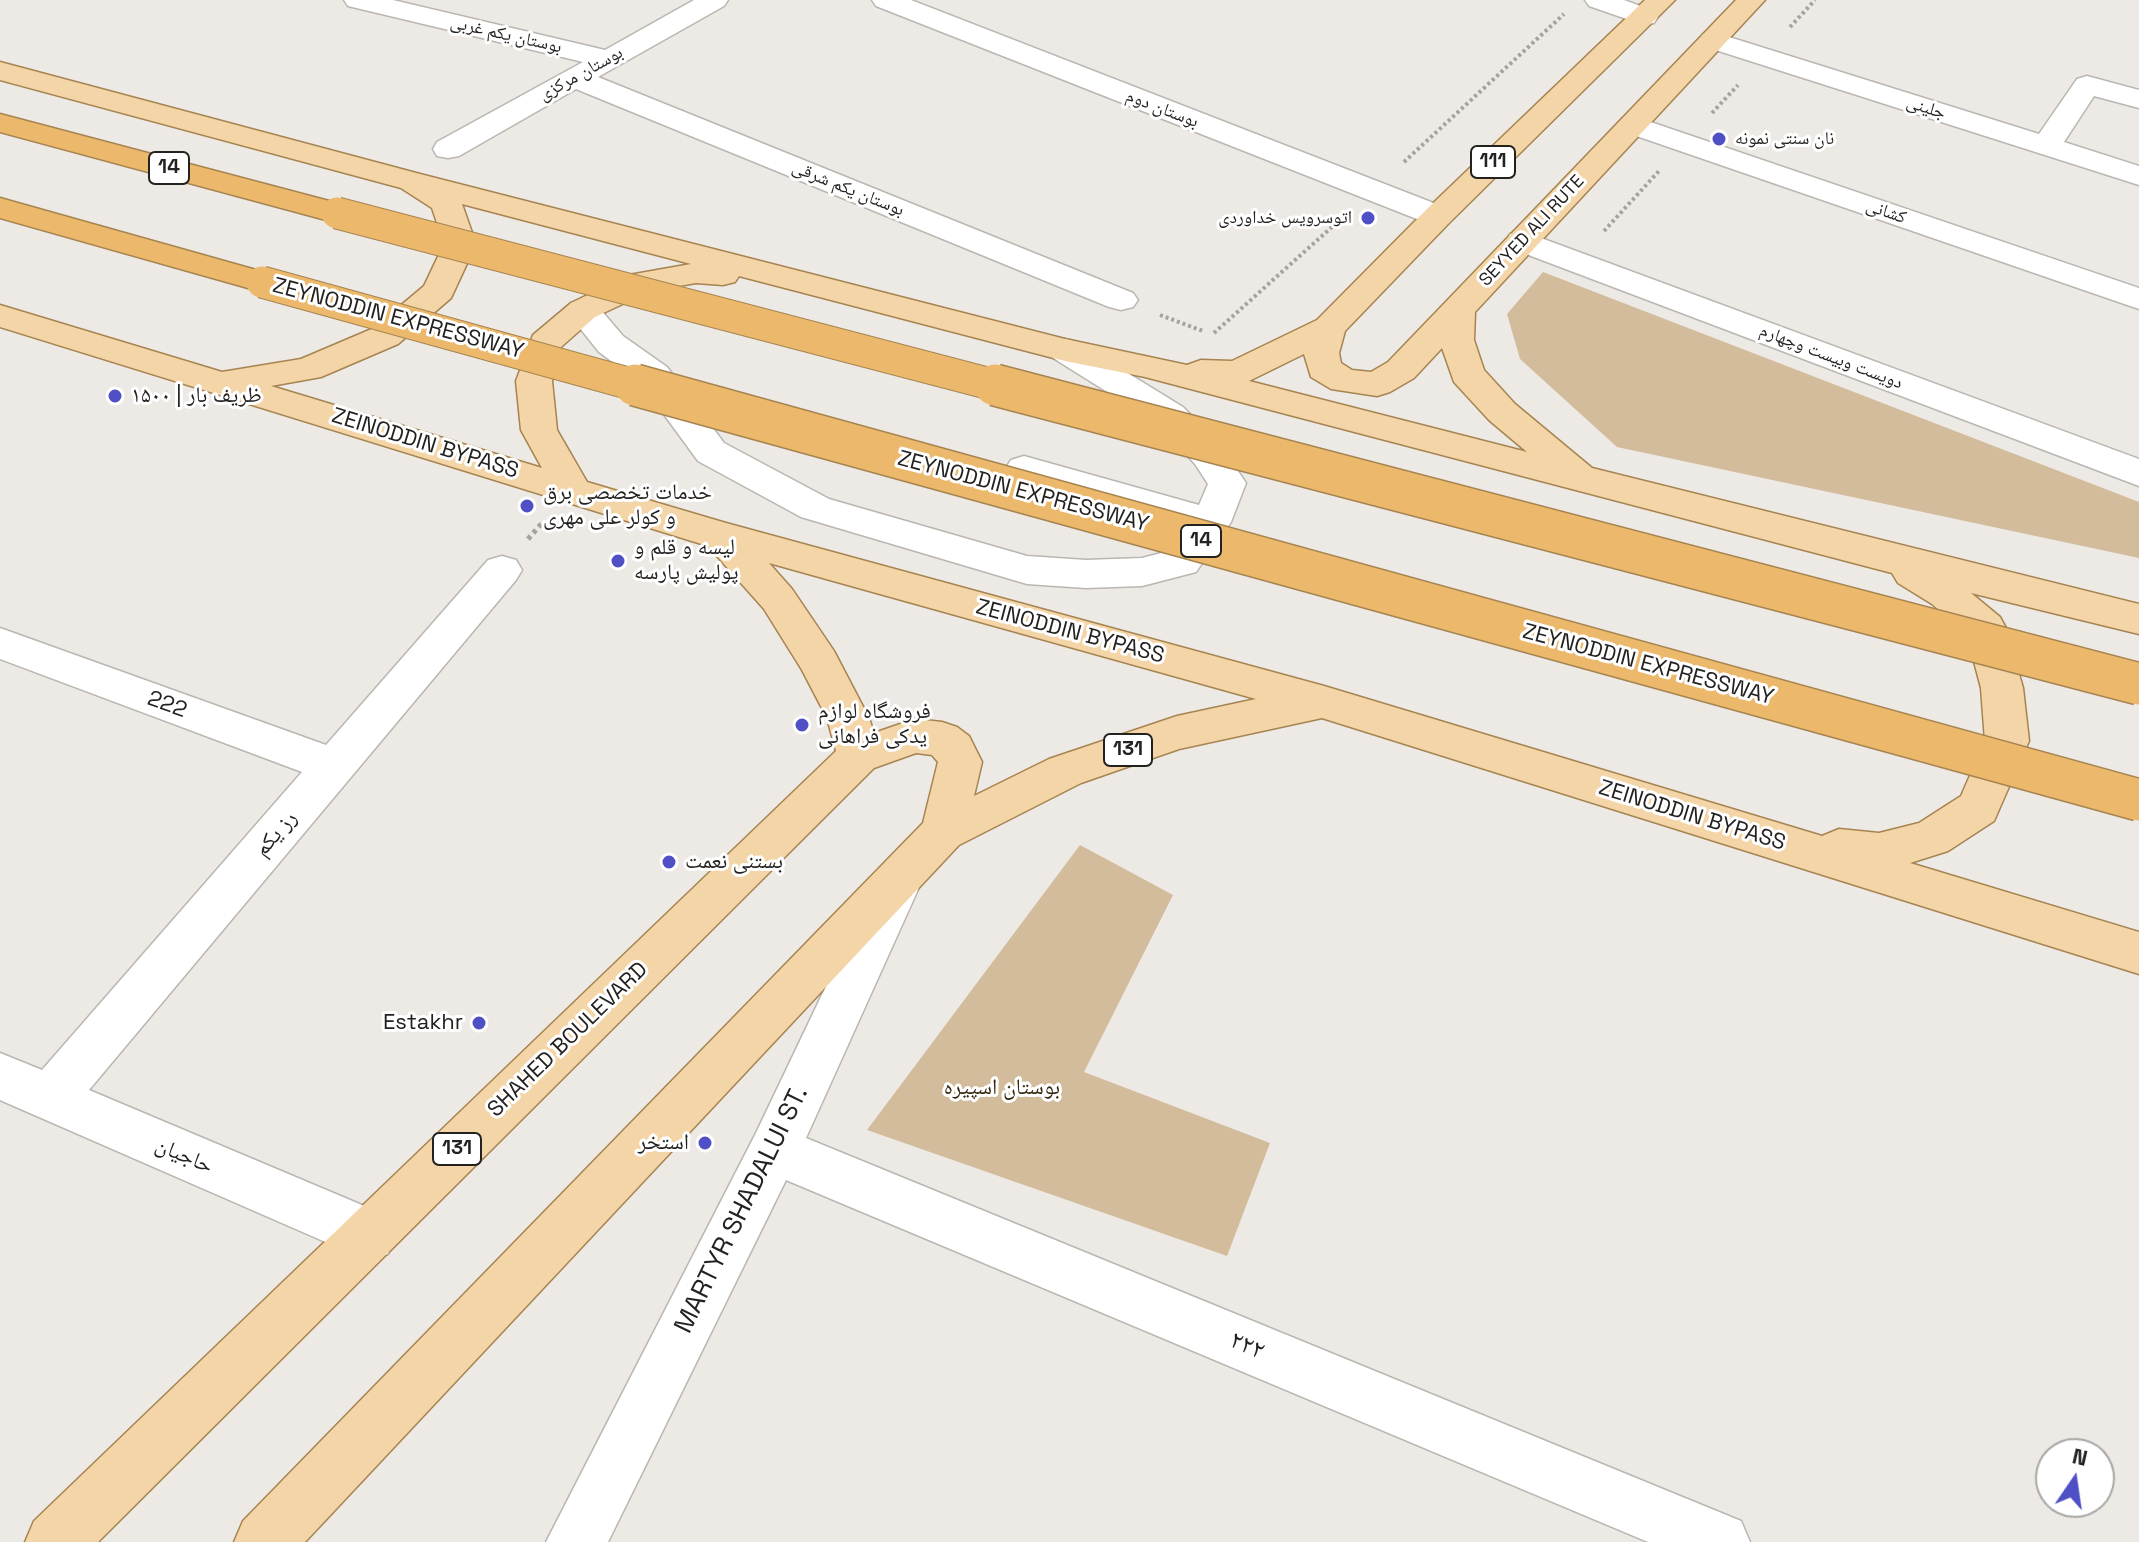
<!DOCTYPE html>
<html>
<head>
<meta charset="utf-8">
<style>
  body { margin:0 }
  #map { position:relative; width:2139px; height:1542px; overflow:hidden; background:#ede9e4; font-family:"Space Grotesk",sans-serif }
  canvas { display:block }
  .north { position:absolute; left:2035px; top:1438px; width:80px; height:80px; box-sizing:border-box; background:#fff; border:2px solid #a7a7a6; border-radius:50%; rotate:13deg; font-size:22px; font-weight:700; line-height:32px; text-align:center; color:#232220 }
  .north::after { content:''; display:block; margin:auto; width:28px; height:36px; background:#4f4fc6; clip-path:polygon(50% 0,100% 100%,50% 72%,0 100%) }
</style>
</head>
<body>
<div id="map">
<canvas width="2139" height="1542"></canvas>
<div class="north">N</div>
</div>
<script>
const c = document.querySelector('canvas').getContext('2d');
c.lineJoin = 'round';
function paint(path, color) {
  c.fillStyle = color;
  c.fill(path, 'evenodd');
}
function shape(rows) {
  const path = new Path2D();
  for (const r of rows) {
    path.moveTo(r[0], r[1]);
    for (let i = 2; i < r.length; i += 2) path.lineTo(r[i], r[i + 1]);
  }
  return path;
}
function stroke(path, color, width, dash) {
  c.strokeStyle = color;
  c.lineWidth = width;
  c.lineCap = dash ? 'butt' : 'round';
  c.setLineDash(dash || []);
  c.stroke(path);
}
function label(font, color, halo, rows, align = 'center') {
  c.font = font + ' "Space Grotesk","Noto Naskh Arabic",sans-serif';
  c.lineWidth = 6;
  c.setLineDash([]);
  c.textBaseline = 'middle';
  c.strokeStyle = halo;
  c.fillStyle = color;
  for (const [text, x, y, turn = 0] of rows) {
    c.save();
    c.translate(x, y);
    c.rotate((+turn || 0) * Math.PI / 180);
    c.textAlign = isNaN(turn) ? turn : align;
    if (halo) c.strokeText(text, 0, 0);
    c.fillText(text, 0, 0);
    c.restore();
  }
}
const green = shape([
  [1543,272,2139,502,2139,558,1617,447,1520,359,1507,314],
  [1080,845,1173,895,1084,1072,1270,1143,1227,1256,867,1130]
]);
const pathFar1 = shape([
  [1790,27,1815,0],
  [1712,113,1738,85],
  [1404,162,1564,14],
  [1604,231,1659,171],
  [1160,315,1203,331],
  [1214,333,1343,217]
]);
const path = shape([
  [528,539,543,522]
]);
const minor = shape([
  [344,0,393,0,605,50,694,0,728,0,724,6,598,77,1133,293,1138,300,1133,307,1121,310,1109,307,576,89,459,156,448,158,437,156,433,149,437,142,583,62,348,6,344,0],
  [872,0,911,0,1449,209,1454,216,1449,223,1438,226,1427,223,876,6,872,0],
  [1585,0,1624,0,1654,11,1658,17,1654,23,1644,25,1589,6,1585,0],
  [1713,32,2039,134,2077,79,2087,76,2139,90,2139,108,2094,96,2064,142,2139,166,2139,185,1703,46,1699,40,1703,34,1713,32],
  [1633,116,2139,288,2139,309,1622,131,1618,125,1622,119,1633,116],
  [1522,231,2139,459,2139,486,1510,248,1506,241,1510,234,1522,231],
  [583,299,595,303,623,336,667,367,724,443,829,499,1027,556,1086,560,1142,558,1169,551,1186,528,1011,478,1005,469,1011,460,1024,456,1199,505,1208,484,1195,464,1157,423,1053,358,1048,350,1053,342,1065,339,1077,342,1183,407,1221,446,1246,483,1231,522,1196,572,1142,586,1086,588,1027,584,801,517,698,461,641,383,599,352,571,317,566,310,571,303,583,299],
  [502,556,516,560,522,570,516,580,89,1090,388,1216,396,1235,388,1254,369,1261,0,1100,0,1053,42,1070,302,772,0,659,0,628,326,745,488,560,502,556],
  [898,863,914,869,921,883,806,1138,1741,1521,1750,1542,1648,1542,786,1180,608,1542,546,1542,756,1133,882,869,898,863]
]);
const major = shape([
  [1645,0,1675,0,1449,223,1345,331,1339,353,1341,363,1352,370,1371,372,1388,362,1736,0,1765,0,1475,312,1474,340,1484,370,1515,404,1592,468,2139,604,2139,634,1971,593,2000,617,2006,628,2023,688,2029,741,1994,821,1948,851,1910,863,2139,932,2139,974,1322,718,1179,749,1081,783,959,845,305,1542,234,1542,243,1521,923,823,938,762,932,755,916,753,874,768,98,1542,25,1542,34,1521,836,751,827,718,802,670,764,609,708,546,0,327,0,305,222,372,301,359,374,328,424,286,444,244,432,208,401,188,0,80,0,62,420,174,1065,339,1187,365,1201,360,1232,361,1317,320,1427,209,1645,0],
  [462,204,691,264,629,275,571,303,533,335,516,381,521,430,542,468,271,386,321,377,398,344,451,298,476,244,462,204],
  [739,276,1065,361,1145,377,1892,573,1898,583,1932,604,1967,635,1981,688,1985,741,1961,796,1919,823,1879,833,1839,829,1822,836,1324,686,726,523,587,482,557,430,552,381,561,347,595,317,650,291,696,283,723,285,735,282,739,276],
  [1442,348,1454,382,1489,420,1527,452,1249,381,1304,354,1311,377,1331,389,1377,396,1390,392,1414,378,1442,348],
  [769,563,1256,699,1177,716,1049,759,974,796,982,762,969,736,957,727,942,722,915,719,874,733,869,718,834,651,792,589,769,563]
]);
const highway = shape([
  [0,114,348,206,353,213,348,220,337,223,0,132,0,114],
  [0,198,274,275,279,282,274,289,262,292,0,218,0,198]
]);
const highwayBridgeFar1 = shape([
  [337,213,1002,387],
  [262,282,642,387]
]);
const highwayBridge = shape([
  [635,385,2139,800],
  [995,385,2139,684]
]);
const markers = [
  [1719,139,8,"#4f4fc6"],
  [1368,218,8,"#4f4fc6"],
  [115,396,8,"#4f4fc6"],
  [527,506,8,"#4f4fc6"],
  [618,561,8,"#4f4fc6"],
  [802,725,8,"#4f4fc6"],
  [669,862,8,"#4f4fc6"],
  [479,1023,8,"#4f4fc6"],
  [705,1143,8,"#4f4fc6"]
];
const farStreetnames = [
  ["بوستان یکم غربی",506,35,13],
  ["بوستان مرکزی",581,74,-29],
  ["جلینی",1926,108,18],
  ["بوستان دوم",1162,109,21],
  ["بوستان یکم شرقی",848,189,22],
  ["کشانی",1886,212,19],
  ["SEYYED ALI RUTE",1532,231,-47],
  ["دویست وبیست وچهارم",1831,357,21]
];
const farPoinames = [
  ["نان سنتی نمونه",1735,139],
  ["اتوسرویس خداوردی",1352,218,"right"]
];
const shields = [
  [1493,162,44],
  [169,168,40],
  [1201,541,40],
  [1128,750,48],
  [457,1149,48]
];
const shieldNames = [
  ["111",1493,162],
  ["14",169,168],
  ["14",1201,541],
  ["131",1128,750],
  ["131",457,1149]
];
const streetNames = [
  ["ZEYNODDIN EXPRESSWAY",398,319,15],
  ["ZEINODDIN BYPASS",425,444,17],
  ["ZEYNODDIN EXPRESSWAY",1023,492,15],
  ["ZEINODDIN BYPASS",1070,632,15],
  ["ZEYNODDIN EXPRESSWAY",1648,665,15],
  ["222",167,705,20],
  ["ZEINODDIN BYPASS",1692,816,17],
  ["رز یکم",276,834,-49],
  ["SHAHED BOULEVARD",568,1040,-44],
  ["حاجیان",184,1156,23]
];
const poiNames = [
  ["ظریف بار | ۱۵۰۰",131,396],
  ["خدمات تخصصی برق",543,493],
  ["و کولر علی مهری",543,518],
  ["لیسه و قلم و",634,548],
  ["پولیش پارسه",634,573],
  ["فروشگاه لوازم",818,712],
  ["یدکی فراهانی",818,737],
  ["بستنی نعمت",685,862],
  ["Estakhr",463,1023,"right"],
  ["استخر",689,1143,"right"]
];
const parkNames = [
  ["بوستان اسپیره",1002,1088]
];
const nearStreetnames = [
  ["MARTYR SHADALUI ST.",742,1210,-64],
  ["۲۲۲",1247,1346,23]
];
paint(green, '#d2bc9c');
stroke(minor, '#bab6b1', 3);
stroke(major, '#a68451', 3);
stroke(highway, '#a68451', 3);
stroke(pathFar1, '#a6a39f', 4, [3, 3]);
stroke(path, '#a6a39f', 5, [4, 4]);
paint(minor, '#fff');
paint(major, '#f4d5a7');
paint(highway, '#ecb96c');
stroke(highwayBridgeFar1, '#a68451', 33, []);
stroke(highwayBridge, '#a68451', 44, []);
stroke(highwayBridgeFar1, '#ecb96c', 31);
stroke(highwayBridge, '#ecb96c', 41);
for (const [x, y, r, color] of markers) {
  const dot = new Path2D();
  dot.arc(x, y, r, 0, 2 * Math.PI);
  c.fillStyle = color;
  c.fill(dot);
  stroke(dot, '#fff', 3);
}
label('18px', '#232220', '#fff', farStreetnames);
label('18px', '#232220', '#fff', farPoinames, 'left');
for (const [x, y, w] of shields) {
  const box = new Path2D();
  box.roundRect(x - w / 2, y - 16, w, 32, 6);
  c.fillStyle = '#fff';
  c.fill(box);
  stroke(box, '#232220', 2);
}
label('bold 20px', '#232220', null, shieldNames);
label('22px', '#232220', '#fff', streetNames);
label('22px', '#232220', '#fff', poiNames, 'left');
label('22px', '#362710', '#fff', parkNames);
label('26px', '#232220', '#fff', nearStreetnames);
</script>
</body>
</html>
